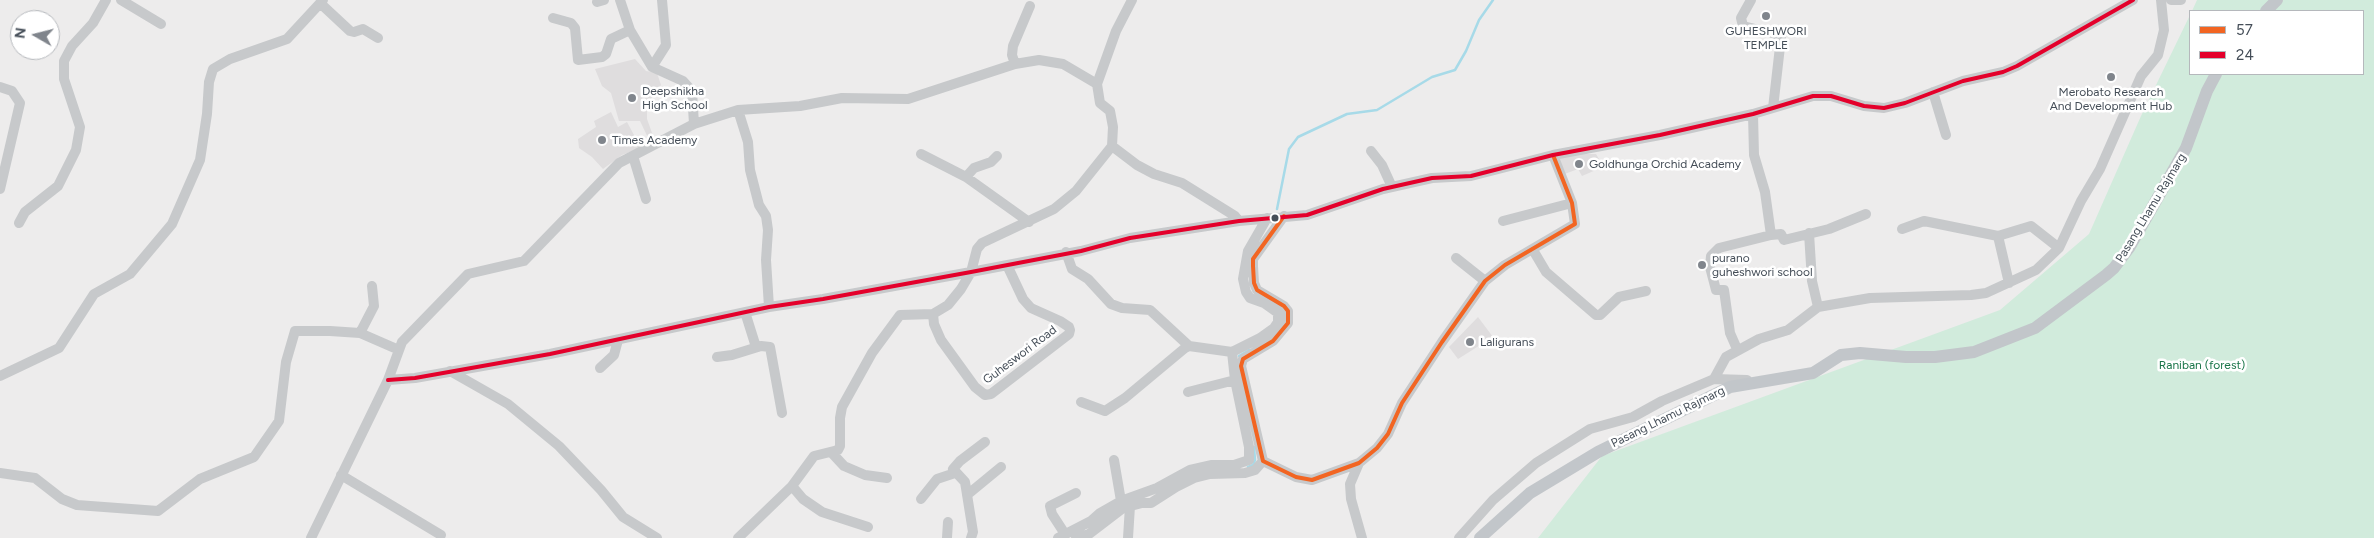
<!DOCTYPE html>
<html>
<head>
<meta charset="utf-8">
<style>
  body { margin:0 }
  #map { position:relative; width:2374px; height:538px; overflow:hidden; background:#edecec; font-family:Figtree,sans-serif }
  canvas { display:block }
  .legend { position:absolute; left:2189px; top:10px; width:175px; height:65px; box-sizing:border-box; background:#fff; border:1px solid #b5b8bc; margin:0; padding:6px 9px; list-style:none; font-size:15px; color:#454e58 }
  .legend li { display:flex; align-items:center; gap:10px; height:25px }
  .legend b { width:25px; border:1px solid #b5b8bc }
  .north { position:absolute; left:10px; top:10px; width:50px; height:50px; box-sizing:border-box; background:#fff; border:1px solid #b5b8bc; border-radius:50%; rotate:278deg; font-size:14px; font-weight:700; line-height:20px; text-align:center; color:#454e58 }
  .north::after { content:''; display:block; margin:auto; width:18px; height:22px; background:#80858c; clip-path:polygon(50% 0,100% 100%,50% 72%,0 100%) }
</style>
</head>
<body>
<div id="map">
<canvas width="2374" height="538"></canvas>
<ul class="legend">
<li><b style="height:6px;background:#f26522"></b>57</li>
<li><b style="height:6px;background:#e4002b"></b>24</li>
</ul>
<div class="north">N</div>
</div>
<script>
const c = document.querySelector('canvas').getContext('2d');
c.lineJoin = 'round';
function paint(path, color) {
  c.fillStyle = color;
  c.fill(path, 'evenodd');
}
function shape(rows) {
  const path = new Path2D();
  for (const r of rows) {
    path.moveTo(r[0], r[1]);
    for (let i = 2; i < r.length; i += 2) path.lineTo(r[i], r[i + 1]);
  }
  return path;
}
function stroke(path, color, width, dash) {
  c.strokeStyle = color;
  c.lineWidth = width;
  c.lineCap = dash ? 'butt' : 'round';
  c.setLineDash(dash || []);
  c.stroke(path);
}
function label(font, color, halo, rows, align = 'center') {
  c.font = font + ' Figtree,sans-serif';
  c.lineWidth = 5;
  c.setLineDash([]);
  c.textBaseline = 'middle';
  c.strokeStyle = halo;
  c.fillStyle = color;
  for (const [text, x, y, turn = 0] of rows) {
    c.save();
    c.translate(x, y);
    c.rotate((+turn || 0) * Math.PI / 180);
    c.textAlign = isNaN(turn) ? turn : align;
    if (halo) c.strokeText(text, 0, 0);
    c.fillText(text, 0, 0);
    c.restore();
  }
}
const education = shape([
  [635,59,646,71,657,73,661,85,647,104,647,119,656,144,652,146,640,121,619,121,611,93,602,86,595,69],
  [611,112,618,127,627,122,641,148,622,155,603,169,592,157,579,148,578,139,596,127,594,121],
  [1576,154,1596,154,1599,159,1596,170,1582,176,1578,169,1562,175,1558,159],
  [1478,317,1493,337,1458,359,1449,347]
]);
const green = shape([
  [2197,0,2374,0,2374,538,1538,538,1602,456,2000,310,2089,234,2141,116,2190,15,2190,74,2363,74,2363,11,2192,11]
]);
const stream = shape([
  [1277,209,1289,149,1298,137,1347,114,1377,110,1432,77,1455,70,1466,51,1479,20,1493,0],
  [1239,356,1249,350],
  [1248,467,1253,465,1255,460,1254,447]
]);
const minor = shape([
  [121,0,161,24],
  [620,0,630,30,652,67,683,81,692,91,694,124],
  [1751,0,1741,18,1743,26,1776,34,1781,38,1773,108],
  [2171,0,2181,0],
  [597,2,604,0],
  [320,3,350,31,354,32,363,29,378,38],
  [553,18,571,23,575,28,578,60,602,57,606,54,611,39,630,30],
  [1015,64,1012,55,1013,46,1030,6],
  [652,67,666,45,662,0],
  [0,87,12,91,20,103,0,189],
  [1933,92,1946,135],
  [738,110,748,142,750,170,759,205,766,216,768,230,766,260,769,307],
  [1112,146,1137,165,1154,174,1182,183,1235,216,1239,221],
  [1371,151,1382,165,1392,187],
  [921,154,966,177,1029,222],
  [633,156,646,199],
  [966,177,974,168,991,162,997,156],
  [1284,216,1253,259,1253,266,1254,283,1257,290,1284,306,1288,311,1288,323,1273,341,1243,359,1241,366,1263,461,1296,477,1312,480,1359,463,1377,448,1388,434,1402,403,1442,342,1485,281,1505,265,1575,224,1572,203,1553,155],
  [1503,221,1572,203],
  [19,223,25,212,58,186,76,150,80,127,64,79,64,61,72,46,93,23,106,0],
  [1902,229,1924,221,1998,236,2009,283],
  [1809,233,1812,281,1818,307],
  [1771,235,1781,234,1784,240,1829,229,1866,214],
  [1998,236,2031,226,2059,248],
  [1533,250,1546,272,1596,315,1600,315,1619,297,1646,291],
  [1066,252,1072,269,1088,279,1111,304,1122,308,1150,310,1189,346],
  [1456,258,1485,281],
  [745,312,756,347],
  [933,314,934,324,941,340,975,387,985,395,991,394,1069,334,1070,330,1069,327,1060,321,1031,308,1023,299,1007,265],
  [360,333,374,306,372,286],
  [1737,349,1730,333,1724,290,1716,290,1710,267,1711,256,1719,248,1771,235,1765,192,1754,155,1753,114],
  [717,357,732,355,761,346,770,347,782,413],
  [600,368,614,355,618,340],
  [450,371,508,404,559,446,601,490,623,517,657,538],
  [0,376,59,348,94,294,130,274,172,224,200,160,207,114,209,82,213,69,230,59,287,39,323,0],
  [1714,379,1726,357,1759,339,1788,330,1818,307,1870,298,1971,295,1986,293,2036,270,2059,248,2081,201,2100,169,2141,76,2158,55,2164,30,2161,0],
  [388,380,415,378,550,354,769,307,823,299,971,272,1081,251,1130,238,1239,221,1307,215,1383,189,1432,178,1471,176,1553,155,1660,135,1753,114,1813,96,1831,96,1864,106,1884,108,1905,103,1963,81,2003,72,2017,66,2133,0],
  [1188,392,1235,380],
  [1081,402,1105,411,1125,398,1185,348,1189,346,1232,352,1260,338,1274,328,1278,322,1278,313,1264,303,1250,298,1246,292,1243,279,1248,251,1267,218],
  [831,452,844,466,865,475,887,478],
  [1114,460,1121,501],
  [1359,463,1350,484,1351,499,1362,538],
  [0,473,35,478,62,499,77,505,158,511,200,479,254,457,279,421,286,362,295,331,330,331,360,333,399,350],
  [341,475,441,535],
  [792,486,803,499,822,512,868,527],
  [967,495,1001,467],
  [921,499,937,479,955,473],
  [1065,534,1052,514,1050,506,1076,493],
  [311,538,388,380,402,342,468,274,524,261,619,163,694,124,738,110,800,106,842,98,908,99,1015,64,1039,60,1063,64,1097,84],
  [738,538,792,486,814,456,838,450,840,446,840,418,842,407,872,353,900,315,933,314,948,305,961,289,971,272,977,249,982,243,1054,209,1076,191,1112,146,1113,127,1110,111,1100,103,1097,84,1116,31,1132,0],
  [947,538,948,522],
  [971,538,973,532,965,482,953,469,960,461,985,442],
  [1058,538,1091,521,1100,513,1121,501,1157,488,1190,470,1212,465,1234,465,1249,460,1249,447,1235,380,1232,352],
  [1076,538,1089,534,1123,508,1142,503,1151,503,1176,487,1194,478,1210,474,1245,473,1255,470,1263,461],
  [1128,538,1130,506],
  [1459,538,1493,500,1536,463,1590,429,1633,417,1662,401,1714,379,1747,380]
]);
const major = shape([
  [2266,11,2277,0],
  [1480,538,1530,493,1598,452,1730,387,1813,373,1841,355,1860,353,1906,357,1935,357,1974,352,2035,328,2106,275,2114,268,2129,248,2186,148,2207,91,2216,74]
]);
const bus1 = shape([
  [1284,216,1253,259,1253,266,1254,283,1257,290,1284,306,1288,311,1288,323,1273,341,1243,359,1241,366,1263,461,1296,477,1312,480,1359,463,1377,448,1388,434,1402,403,1442,342,1485,281,1505,265,1575,224,1572,203,1553,155]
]);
const bus2 = shape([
  [388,380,415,378,550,354,769,307,823,299,971,272,1081,251,1130,238,1239,221,1307,215,1383,189,1432,178,1471,176,1553,155,1660,135,1753,114,1813,96,1831,96,1864,106,1884,108,1905,103,1963,81,2003,72,2017,66,2133,0]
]);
const markers = [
  [1766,16,5,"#80858c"],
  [2111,77,5,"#80858c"],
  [632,98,5,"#80858c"],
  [602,140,5,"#80858c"],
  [1579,164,5,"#80858c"],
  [1275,218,4.5,"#454e58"],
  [1702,265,5,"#80858c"],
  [1470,342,5,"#80858c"]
];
const poiNames = [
  ["GUHESHWORI",1766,31,"center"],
  ["TEMPLE",1766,45,"center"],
  ["Deepshikha",642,91],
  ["High School",642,105],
  ["Merobato Research",2111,92,"center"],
  ["And Development Hub",2111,106,"center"],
  ["Times Academy",612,140],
  ["Goldhunga Orchid Academy",1589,164],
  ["purano",1712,258],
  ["guheshwori school",1712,272],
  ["Laligurans",1480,342]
];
const streetNames = [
  ["Pasang Lhamu Rajmarg",2151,208,-59],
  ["Guheswori Road",1020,355,-37],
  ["Pasang Lhamu Rajmarg",1668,417,-26]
];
const parkNames = [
  ["Raniban (forest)",2202,365]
];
paint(education, '#dfddde');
paint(green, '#d1ebdc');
stroke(stream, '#a7dae8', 2.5);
stroke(minor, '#c7c9cb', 10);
stroke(major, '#c2c6ca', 12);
stroke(bus1, '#f26522', 4);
stroke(bus2, '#e4002b', 4);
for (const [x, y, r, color] of markers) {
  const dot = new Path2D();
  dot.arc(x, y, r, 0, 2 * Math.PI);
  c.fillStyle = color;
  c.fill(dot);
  stroke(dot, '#fff', 2);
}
label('12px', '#454e58', '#fff', poiNames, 'left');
label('12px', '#454e58', '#fff', streetNames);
label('12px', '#1a7549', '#fff', parkNames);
</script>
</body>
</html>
